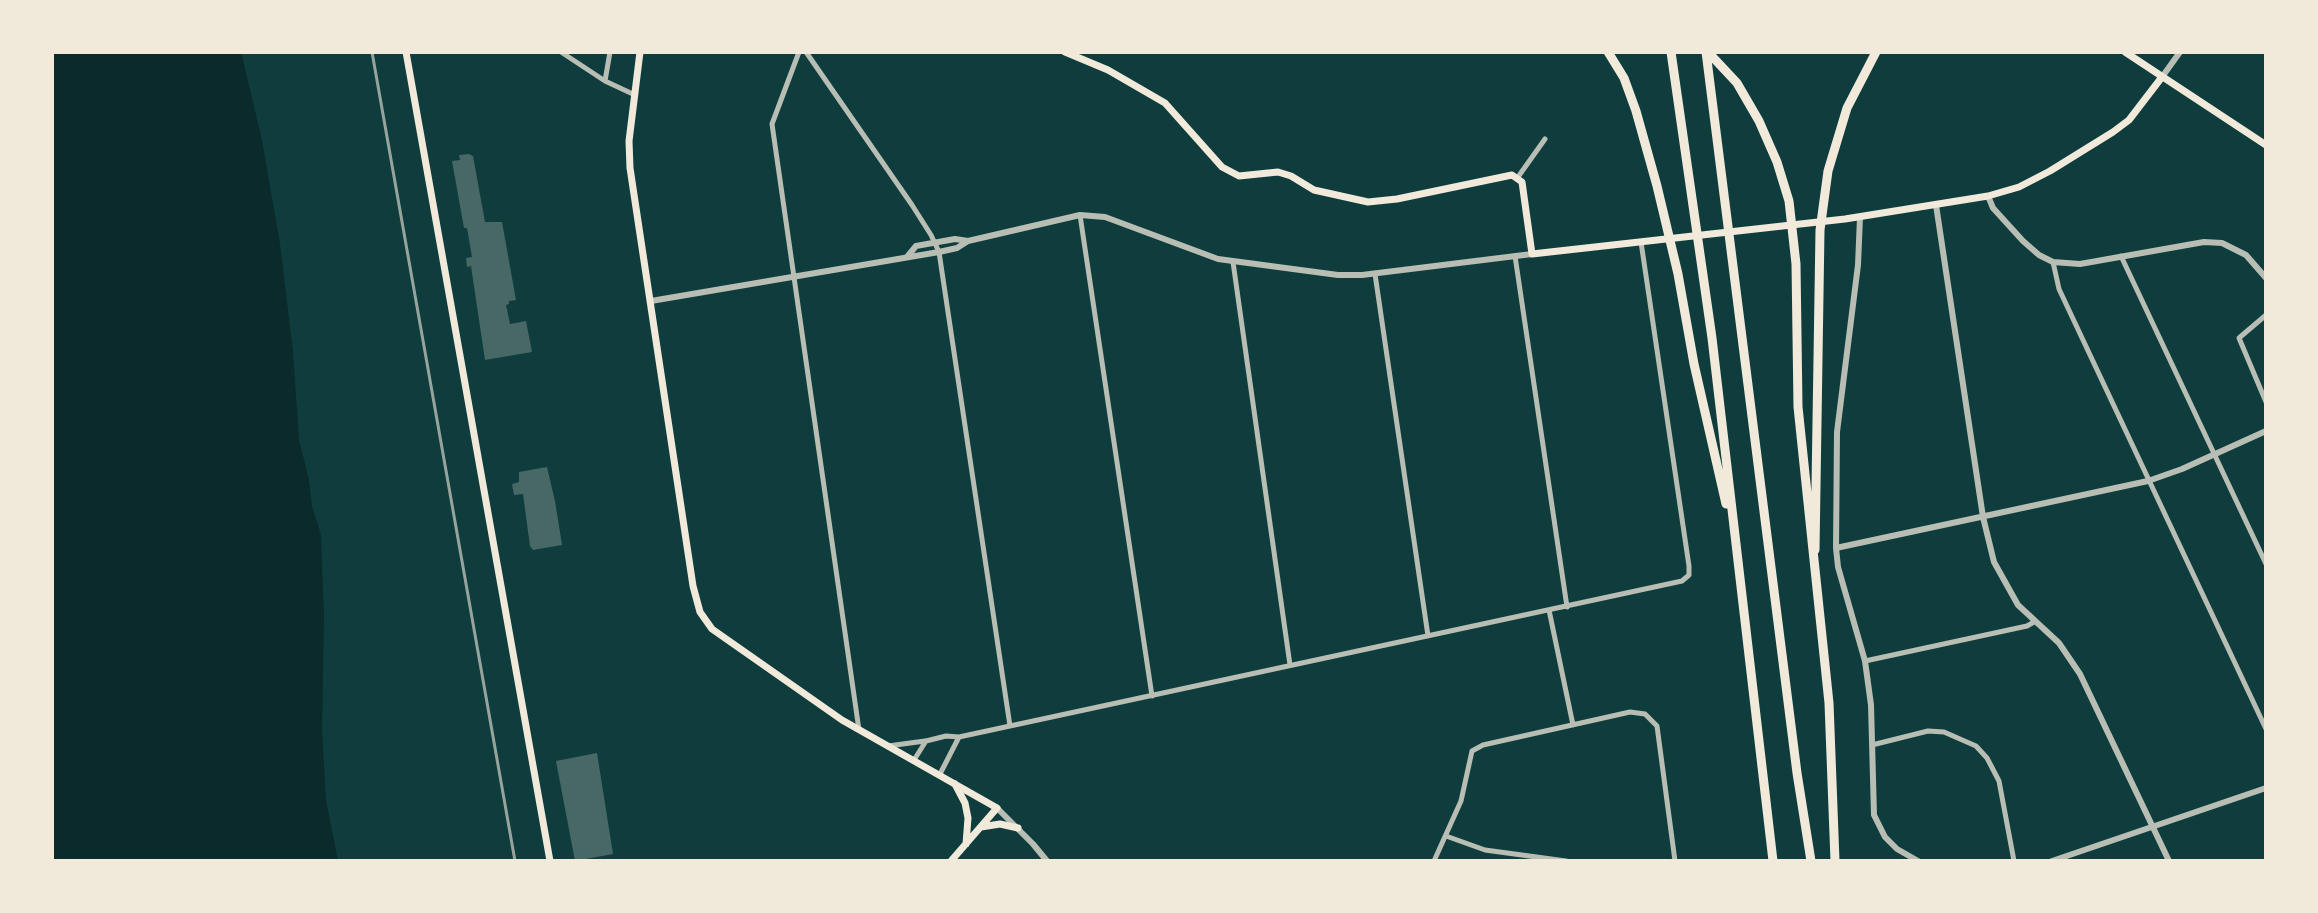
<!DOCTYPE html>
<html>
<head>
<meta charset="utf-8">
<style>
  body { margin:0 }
  #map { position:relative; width:2318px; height:913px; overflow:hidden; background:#0f3d3e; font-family:"IBM Plex Serif",serif }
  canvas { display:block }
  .frame { position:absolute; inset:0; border:54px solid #f1e9da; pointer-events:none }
</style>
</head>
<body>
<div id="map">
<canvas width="2318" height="913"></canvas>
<div class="frame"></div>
</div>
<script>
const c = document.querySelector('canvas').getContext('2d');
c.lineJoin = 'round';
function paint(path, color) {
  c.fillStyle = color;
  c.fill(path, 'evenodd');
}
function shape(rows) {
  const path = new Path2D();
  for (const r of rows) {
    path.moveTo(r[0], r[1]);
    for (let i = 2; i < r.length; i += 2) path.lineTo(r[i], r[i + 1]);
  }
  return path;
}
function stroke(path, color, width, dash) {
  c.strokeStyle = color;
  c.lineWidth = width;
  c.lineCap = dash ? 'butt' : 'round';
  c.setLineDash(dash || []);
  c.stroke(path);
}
const water = shape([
  [52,52,241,52,262,140,280,244,293,351,299,440,309,480,312,506,321,535,324,617,322,731,326,800,338,861,52,861]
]);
const building = shape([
  [469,154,473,156,485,222,502,222,516,300,509,301,509,304,506,305,510,324,526,321,532,352,485,360,471,266,467,267,466,258,472,257,467,228,464,228,452,161,460,160,459,155],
  [547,467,555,501,562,545,533,550,530,546,523,494,514,495,512,484,519,482,519,472],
  [597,753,613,854,575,861,556,761]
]);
const minor = shape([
  [561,52,605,81,635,95],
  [799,52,772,124,859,730],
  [806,52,912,205,931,235,939,252,1010,726],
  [605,81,610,52],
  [1518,177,1545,139],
  [1080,215,1152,696],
  [1515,256,1567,607],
  [2121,256,2266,564],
  [1233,262,1290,665],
  [2053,262,2059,289,2266,729],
  [1375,274,1428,636],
  [2266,315,2239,338,2266,402],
  [1549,610,1573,725],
  [1865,661,2027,626,2034,622],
  [1872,745,1928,731,1944,732,1976,746,1987,758,1999,781,2014,861],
  [888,746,925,741],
  [914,760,926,741,946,736,959,737,1682,581,1689,575,1689,566,1641,242],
  [940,774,959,737],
  [1446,836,1485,850,1566,861],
  [1434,861,1461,801,1472,751,1483,745,1630,712,1645,714,1657,726,1675,861]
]);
const tertiary = shape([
  [2162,77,2180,52],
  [1988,196,1993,208,2023,241,2039,255,2053,262,2080,264,2204,242,2222,243,2246,255,2266,278],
  [1936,205,1983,517,1994,562,2018,605,2059,643,2080,674,2169,861],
  [1860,217,1858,265,1837,432,1836,548,1838,567,1865,661,1871,705,1874,815,1885,837,1897,849,1918,861],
  [907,257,916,246,955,239,968,241],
  [651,301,939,252,957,248,968,241,1080,215,1105,217,1218,259,1338,275,1362,275,1532,254],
  [1836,548,2148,481,2182,469,2266,431],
  [997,808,1033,844,1047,861],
  [2052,861,2266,788]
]);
const secondary = shape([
  [640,52,629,141,630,168,693,586,700,612,712,629,842,720,997,808,951,861],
  [1065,52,1108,70,1165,103,1222,167,1239,176,1278,172,1291,176,1314,190,1368,202,1397,199,1512,175,1522,182,1532,254,1845,219,1988,196,2019,187,2050,171,2113,132,2129,120,2162,77],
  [2125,52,2266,145],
  [955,784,965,803,968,818,966,844],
  [981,827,1000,824,1018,828]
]);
const primary = shape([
  [406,52,550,861]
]);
const motorway = shape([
  [1608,52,1624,78,1636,111,1657,186,1678,274,1694,364,1726,504],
  [1671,52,1712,338,1773,861],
  [1706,52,1797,773,1811,861],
  [1708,52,1737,83,1759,121,1777,162,1789,201,1796,264,1798,407,1829,703,1835,861],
  [1815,550,1820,230,1828,171,1847,108,1876,52]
]);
const rail = shape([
  [372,52,515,861]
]);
paint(water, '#0a2a2b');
paint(building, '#486865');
stroke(minor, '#b8beb3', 5);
stroke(tertiary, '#b8beb3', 6);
stroke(secondary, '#f1e9da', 7);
stroke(primary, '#f1e9da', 7);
stroke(motorway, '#f1e9da', 9);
stroke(rail, '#97a49c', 3);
</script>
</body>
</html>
